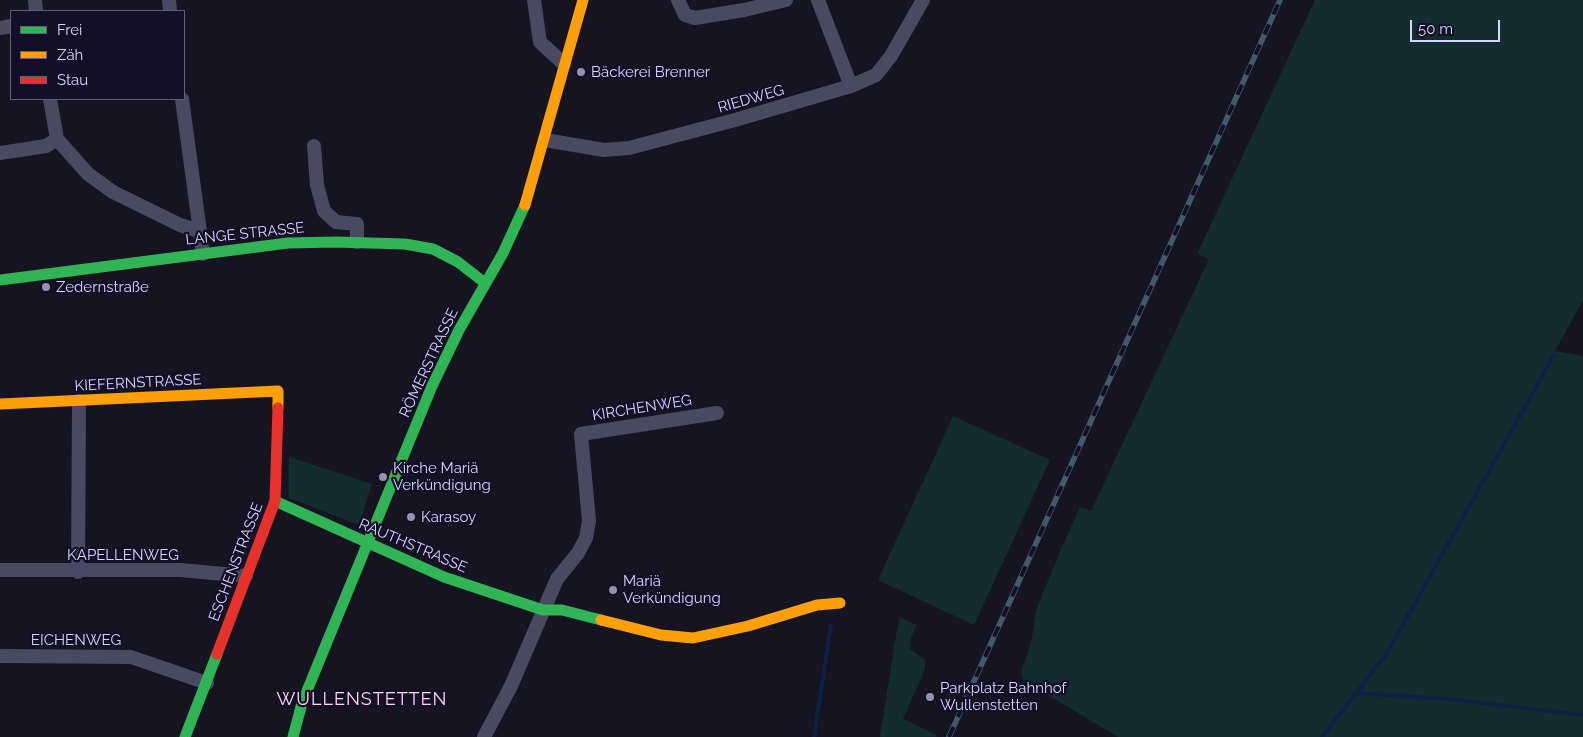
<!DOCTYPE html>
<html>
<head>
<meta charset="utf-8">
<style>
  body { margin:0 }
  #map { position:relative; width:1583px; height:737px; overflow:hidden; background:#161421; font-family:Raleway,sans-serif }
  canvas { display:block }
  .legend { position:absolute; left:10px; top:10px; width:175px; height:90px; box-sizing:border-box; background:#130f26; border:1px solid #625e7d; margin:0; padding:6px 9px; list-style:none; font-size:15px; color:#d9d4ff }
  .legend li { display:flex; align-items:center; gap:10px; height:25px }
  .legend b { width:25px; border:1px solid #625e7d }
  .scale { position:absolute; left:1410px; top:20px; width:90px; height:22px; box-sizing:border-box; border:2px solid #d9d4ff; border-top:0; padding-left:6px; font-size:15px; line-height:18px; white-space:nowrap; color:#d9d4ff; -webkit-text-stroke:4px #130f26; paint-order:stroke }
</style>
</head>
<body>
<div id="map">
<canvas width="1583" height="737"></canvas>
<ul class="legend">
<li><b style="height:6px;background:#30b455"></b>Frei</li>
<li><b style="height:6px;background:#ff9f0a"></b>Zäh</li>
<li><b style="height:6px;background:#e5322d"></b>Stau</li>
</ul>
<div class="scale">50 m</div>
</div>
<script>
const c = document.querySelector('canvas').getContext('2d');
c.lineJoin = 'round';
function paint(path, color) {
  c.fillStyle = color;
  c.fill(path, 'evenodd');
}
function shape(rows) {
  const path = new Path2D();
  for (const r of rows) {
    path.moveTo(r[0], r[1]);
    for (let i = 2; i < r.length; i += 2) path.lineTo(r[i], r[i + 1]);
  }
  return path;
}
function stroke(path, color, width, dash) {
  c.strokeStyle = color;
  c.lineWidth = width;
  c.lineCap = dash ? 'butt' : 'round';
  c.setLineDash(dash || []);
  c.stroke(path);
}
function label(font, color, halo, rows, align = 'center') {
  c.font = font + ' Raleway,sans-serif';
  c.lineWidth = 4.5;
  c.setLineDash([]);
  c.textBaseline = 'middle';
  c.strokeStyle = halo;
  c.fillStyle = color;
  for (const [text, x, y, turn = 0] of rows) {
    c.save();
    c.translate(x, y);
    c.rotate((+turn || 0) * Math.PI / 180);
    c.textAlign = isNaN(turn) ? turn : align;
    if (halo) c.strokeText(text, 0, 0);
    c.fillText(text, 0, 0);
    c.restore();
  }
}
const green = shape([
  [1315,0,1583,0,1583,300,1555,351,1583,356,1583,737,1118,737,1023,680,1021,672,1031,643,1036,610,1061,549,1080,507,1091,511,1209,259,1197,254],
  [953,416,1050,460,974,625,878,580],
  [289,457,372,484,359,525,289,498],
  [899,617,917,625,911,638,910,649,925,660,925,669,903,719,937,735,936,737,880,737]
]);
const stream = shape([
  [1356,693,1448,699,1583,715],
  [814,737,831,625],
  [1322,737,1387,653,1554,355]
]);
const street = shape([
  [35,0,36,11],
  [169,0,170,11],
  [534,0,540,42,564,64],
  [678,0,685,15,695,18,744,10,786,0],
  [818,0,851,86],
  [0,28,11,26],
  [50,99,57,139,88,174,113,192,180,225,199,231],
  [182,99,203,254],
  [545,140,604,150,629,148,735,120,851,86,876,75,891,56,923,0],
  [314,146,317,185,324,211,336,222,357,224,357,242],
  [0,153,46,146,57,139],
  [0,570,180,570,246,576],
  [78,572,79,401],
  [0,656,131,657,207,683],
  [484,737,511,686,557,579,578,553,586,538,589,521,581,434,717,413]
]);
const fast = shape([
  [0,280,288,243,335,242,405,244,433,249,458,262,485,283],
  [275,501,444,577,543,610,562,610,601,620],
  [185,737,217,654],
  [293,737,302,703,432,386,459,330,503,253,525,205]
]);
const slow = shape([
  [525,205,583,0],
  [0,404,278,391,278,408],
  [601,620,661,635,693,638,748,626,817,605,840,603]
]);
const jam = shape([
  [217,654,275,501,278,408]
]);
const rail = shape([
  [949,737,1280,0]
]);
const markers = [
  [581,72,5,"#9591b1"],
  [46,287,5,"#9591b1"],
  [383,477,5,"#9591b1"],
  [411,517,5,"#9591b1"],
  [613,590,5,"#9591b1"],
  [930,697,5,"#9591b1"]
];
const poiNames = [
  ["Bäckerei Brenner",591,72],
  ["Zedernstraße",56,287],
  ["Kirche Mariä",393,468],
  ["Verkündigung",393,485],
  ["Karasoy",421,517],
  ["Mariä",623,581],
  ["Verkündigung",623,598],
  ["Parkplatz Bahnhof",940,688],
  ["Wullenstetten",940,705]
];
const streetNames = [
  ["RIEDWEG",751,99,-16],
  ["LANGE STRASSE",245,234,-6],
  ["RÖMERSTRASSE",429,363,-65],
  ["KIEFERNSTRASSE",138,383,-3],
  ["KIRCHENWEG",642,408,-9],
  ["RAUTHSTRASSE",413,546,23],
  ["KAPELLENWEG",123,555],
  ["ESCHENSTRASSE",236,562,-69],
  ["EICHENWEG",76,640]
];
const quarterNames = [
  ["WULLENSTETTEN",362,700]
];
paint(green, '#132c2d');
stroke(stream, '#0d2144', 4);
stroke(street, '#4a4962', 14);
stroke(fast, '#30b455', 11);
stroke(slow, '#ff9f0a', 11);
stroke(jam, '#e5322d', 11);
stroke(rail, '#43596b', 5.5);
stroke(rail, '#130f26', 4, [11]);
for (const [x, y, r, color] of markers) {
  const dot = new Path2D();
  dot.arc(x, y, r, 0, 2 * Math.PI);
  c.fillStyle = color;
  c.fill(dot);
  stroke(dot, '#130f26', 2);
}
label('15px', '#d9d4ff', '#130f26', poiNames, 'left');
label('15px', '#d9d4ff', '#130f26', streetNames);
c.letterSpacing = '1px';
label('18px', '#ffd6f0', '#130f26', quarterNames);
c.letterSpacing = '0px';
</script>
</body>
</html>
